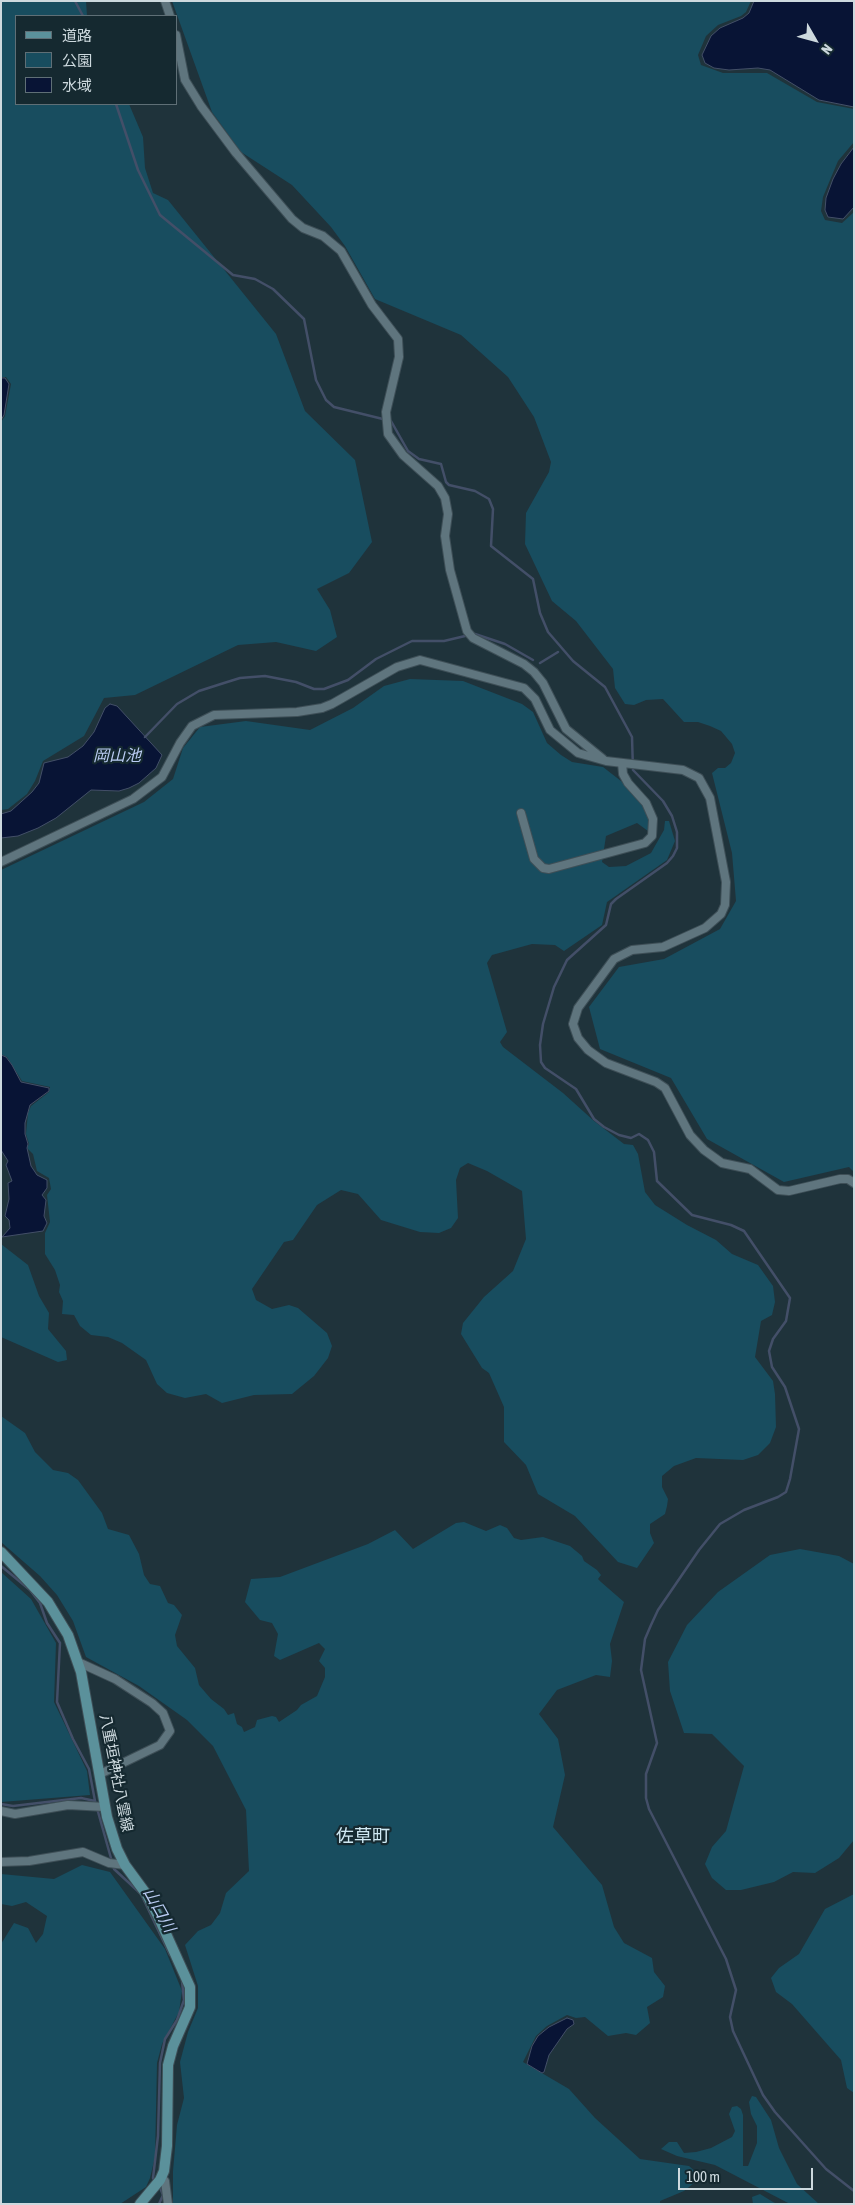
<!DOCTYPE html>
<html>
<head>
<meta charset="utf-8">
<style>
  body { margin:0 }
  #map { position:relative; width:855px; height:2205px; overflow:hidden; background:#1f333b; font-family:"Asap Condensed","Noto Sans JP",sans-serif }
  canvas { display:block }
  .frame { position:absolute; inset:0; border:2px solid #cdd9de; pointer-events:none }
  .legend { position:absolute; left:15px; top:15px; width:162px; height:90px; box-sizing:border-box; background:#152930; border:1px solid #5f6f76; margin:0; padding:6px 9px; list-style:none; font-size:15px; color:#cdd9de }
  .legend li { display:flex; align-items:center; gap:10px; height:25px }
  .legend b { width:25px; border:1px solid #5f6f76 }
  .north { position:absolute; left:790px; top:15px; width:50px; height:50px; -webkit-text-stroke:4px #152930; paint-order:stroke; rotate:128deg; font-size:14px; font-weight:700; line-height:20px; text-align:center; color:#cdd9de }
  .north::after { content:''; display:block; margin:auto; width:18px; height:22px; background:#cdd9de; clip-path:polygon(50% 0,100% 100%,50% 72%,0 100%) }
  .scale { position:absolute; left:678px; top:2168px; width:135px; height:22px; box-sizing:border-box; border:2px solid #cdd9de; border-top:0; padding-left:6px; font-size:15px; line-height:18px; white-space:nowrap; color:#cdd9de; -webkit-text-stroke:4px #152930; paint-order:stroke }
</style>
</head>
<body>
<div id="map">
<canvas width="855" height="2205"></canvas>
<div class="frame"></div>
<ul class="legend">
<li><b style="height:6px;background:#5b919b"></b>道路</li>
<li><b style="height:14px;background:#184d5f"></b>公園</li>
<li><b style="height:14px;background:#081435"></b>水域</li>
</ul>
<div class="north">N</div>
<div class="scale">100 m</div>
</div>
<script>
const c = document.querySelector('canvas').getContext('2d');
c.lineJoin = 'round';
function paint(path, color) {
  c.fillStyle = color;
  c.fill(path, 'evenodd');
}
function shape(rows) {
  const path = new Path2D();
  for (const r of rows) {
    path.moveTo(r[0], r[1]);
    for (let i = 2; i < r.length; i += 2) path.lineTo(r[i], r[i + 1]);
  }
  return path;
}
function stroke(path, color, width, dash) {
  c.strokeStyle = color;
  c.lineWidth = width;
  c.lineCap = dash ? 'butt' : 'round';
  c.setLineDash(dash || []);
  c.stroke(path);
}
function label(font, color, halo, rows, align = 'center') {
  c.font = font + ' "Asap Condensed","Noto Sans JP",sans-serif';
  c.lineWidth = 4.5;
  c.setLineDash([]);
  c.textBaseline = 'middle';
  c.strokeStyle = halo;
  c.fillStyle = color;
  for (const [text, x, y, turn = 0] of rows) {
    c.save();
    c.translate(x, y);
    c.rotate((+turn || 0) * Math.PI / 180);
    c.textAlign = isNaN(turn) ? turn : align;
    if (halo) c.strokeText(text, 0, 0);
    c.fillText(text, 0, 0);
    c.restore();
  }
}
const green = shape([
  [1,1,86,1,87,16,16,16,16,104,129,104,143,137,145,168,153,193,168,200,276,334,305,411,355,460,372,542,349,573,317,589,330,610,337,637,316,651,276,642,238,645,135,695,104,698,84,736,43,761,35,781,27,794,8,809,1,810,1,422,5,416,11,384,6,377,1,377],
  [172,1,751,1,746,12,741,16,718,25,706,36,698,55,701,65,723,73,767,73,817,102,854,109,854,142,838,161,830,180,823,197,821,211,825,220,842,223,854,212,854,1172,849,1167,784,1182,707,1139,671,1078,600,1049,589,1007,619,967,664,959,720,929,736,901,732,853,712,773,718,768,725,768,731,763,735,753,732,744,721,731,710,726,698,722,684,722,663,699,646,700,634,705,625,704,615,688,613,669,576,621,552,601,525,544,526,513,549,472,551,462,534,417,508,377,461,335,375,299,345,246,331,227,292,185,241,152,212,112],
  [410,679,463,681,522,704,533,712,547,743,561,755,572,762,603,767,630,788,648,811,651,826,648,831,637,823,606,836,602,862,609,867,626,866,651,853,664,830,665,821,669,821,675,841,667,860,607,902,602,925,564,951,555,945,532,944,492,955,487,963,507,1032,500,1042,503,1047,563,1093,594,1121,624,1144,633,1145,638,1154,645,1192,655,1205,687,1225,716,1240,732,1254,758,1265,773,1286,775,1302,772,1315,761,1321,755,1357,773,1381,775,1394,776,1427,770,1443,758,1455,743,1460,696,1458,674,1466,662,1476,662,1487,668,1499,667,1506,665,1514,650,1524,650,1533,654,1543,637,1568,618,1562,601,1582,624,1602,610,1644,612,1661,610,1677,596,1675,557,1690,539,1714,558,1739,565,1775,553,1827,602,1885,614,1927,624,1943,652,1958,654,1972,665,1986,663,1997,647,2007,650,2023,636,2035,626,2033,608,2036,585,2017,576,2018,567,2015,547,2026,536,2036,523,2062,569,2089,595,2118,640,2159,689,2166,696,2172,694,2183,684,2191,660,2201,660,2204,173,2204,173,2171,177,2125,184,2098,180,2062,188,2032,198,2008,198,1986,185,1945,198,1931,211,1925,220,1913,226,1893,249,1871,246,1810,213,1746,187,1720,139,1686,86,1657,73,1621,57,1595,40,1576,1,1542,1,1416,25,1433,35,1452,53,1470,68,1473,78,1480,102,1513,108,1529,129,1535,139,1554,144,1575,150,1584,160,1586,168,1603,174,1605,182,1615,175,1635,177,1646,195,1668,199,1685,211,1699,224,1709,228,1715,234,1713,237,1724,242,1727,244,1732,255,1727,257,1720,272,1716,276,1717,279,1722,297,1710,301,1705,317,1696,325,1677,325,1668,319,1661,325,1649,319,1643,280,1660,274,1656,278,1634,272,1623,260,1620,245,1602,251,1579,280,1577,368,1544,395,1530,413,1549,456,1523,464,1522,486,1531,500,1525,507,1528,514,1538,521,1540,543,1537,570,1546,582,1556,584,1561,597,1570,601,1575,598,1579,601,1582,618,1562,575,1516,538,1494,526,1465,504,1442,504,1407,489,1373,482,1368,461,1334,463,1323,484,1297,513,1271,526,1239,522,1191,487,1171,468,1163,460,1168,456,1180,458,1218,451,1228,439,1233,420,1232,381,1220,358,1194,341,1190,317,1205,293,1240,284,1242,252,1289,256,1300,272,1309,289,1305,298,1308,327,1333,332,1346,328,1358,314,1376,292,1394,254,1395,222,1403,206,1394,185,1398,167,1393,157,1384,146,1360,122,1343,108,1337,91,1335,80,1326,74,1315,62,1314,63,1301,59,1292,60,1285,55,1270,45,1254,45,1233,50,1222,47,1195,51,1189,49,1178,37,1171,33,1154,27,1148,29,1144,26,1134,28,1113,31,1106,49,1092,50,1087,22,1081,7,1057,1,1054,1,870,144,802,173,779,183,748,200,727,246,721,310,730,353,708,384,686],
  [1,1244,28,1265,39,1296,49,1313,48,1329,66,1351,67,1360,58,1362,1,1337],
  [800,1549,839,1556,854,1564,854,1840,839,1858,815,1873,793,1872,774,1882,741,1890,726,1890,712,1878,705,1864,712,1847,726,1831,744,1766,712,1734,684,1733,670,1691,668,1662,687,1625,718,1592,770,1555],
  [1,1572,31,1599,56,1643,54,1702,87,1771,90,1795,1,1802],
  [82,1865,110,1872,165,1949,182,1991,179,2012,162,2044,157,2063,155,2157,150,2178,146,2187,120,2204,1,2204,1,1944,14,1923,28,1928,36,1943,43,1934,47,1916,26,1902,12,1906,1,1904,1,1874,54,1879],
  [854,1894,854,2093,847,2088,841,2060,792,2004,776,1992,771,1978,779,1968,799,1954,825,1909],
  [752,2096,756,2097,771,2120,779,2148,797,2184,819,2204,790,2204,715,2165,677,2156,661,2149,669,2142,677,2142,684,2153,696,2152,711,2148,732,2137,735,2131,729,2114,732,2107,737,2106,741,2109,743,2115,743,2166,748,2166,757,2143,757,2126,751,2114,749,2102],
  [760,2194,773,2202,777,2204,753,2204,752,2197]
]);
const water = shape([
  [754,1,854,1,854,107,819,100,770,70,758,68,729,70,714,68,705,63,702,55,711,36,720,28,743,18,749,13,754,1],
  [854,147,854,207,843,219,828,217,825,210,826,198,833,179,841,164,854,147],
  [1,378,5,378,9,384,4,415,1,420,1,378],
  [110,704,117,706,162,755,156,768,139,783,129,788,119,791,91,790,56,818,38,828,18,836,1,838,1,814,11,811,32,792,39,783,44,763,68,757,83,746,94,732,105,708,110,704],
  [1,1055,6,1057,12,1065,21,1082,49,1088,49,1091,30,1105,25,1123,25,1134,28,1144,27,1148,31,1166,37,1175,47,1180,47,1188,42,1195,46,1200,44,1216,47,1223,43,1231,2,1237,10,1228,9,1220,5,1216,9,1199,8,1183,12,1181,6,1165,8,1161,1,1150,1,1055],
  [567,2018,573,2020,574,2024,567,2029,549,2055,544,2072,542,2073,527,2064,532,2046,538,2036,549,2027,567,2018]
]);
const stream = shape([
  [75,1,83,16],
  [116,104,138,170,160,215,233,275,255,279,273,289,304,319,316,380,326,400,334,407,391,421,408,451,419,459,441,464,446,482,449,485,475,491,489,499,493,509,491,546,533,579,540,613,548,632,573,661,605,687,632,737,633,770,663,801,672,816,677,832,677,848,673,856,667,863,616,899,611,904,606,925,567,960,554,987,543,1024,540,1045,541,1062,545,1068,576,1089,594,1119,604,1127,619,1135,631,1138,639,1134,648,1140,654,1152,657,1181,692,1215,731,1225,744,1231,790,1298,786,1321,773,1339,769,1351,772,1367,785,1387,799,1429,790,1479,786,1492,778,1497,744,1510,720,1524,699,1550,658,1610,651,1625,645,1639,641,1670,657,1743,646,1774,646,1798,649,1809,726,1959,736,1990,730,2017,733,2031,763,2095,775,2112,826,2169,854,2191],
  [475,634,505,644,533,660],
  [540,663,558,652],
  [145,737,177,704,199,691,224,683,240,678,265,676,296,682,314,689,324,689,348,680,376,659,412,641,444,641,465,636],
  [1,1566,30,1590,40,1603,47,1623,60,1643,57,1702,73,1739,89,1769,95,1801,114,1869,141,1894,170,1955],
  [1,1804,13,1806,81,1798,95,1801],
  [155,2181,153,2178,158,2136,160,2063,165,2039,177,2020,184,2000,182,1981],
  [159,2185,163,2195,159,2204]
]);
const minor = shape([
  [165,1,170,16],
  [176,35,185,80,201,106,236,153,292,219,303,228,323,236,341,251,372,305,398,339,399,357,386,412,388,434,403,455,438,486,445,498,448,514,445,536,450,570,467,631,473,638,524,664,534,672,543,683,566,729,603,759],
  [521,813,534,859,543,868,549,869,645,843,652,836,653,819,646,803,628,783,623,774,622,763],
  [1,862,133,799,162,777,180,743,192,726,214,715,297,712,322,708,332,704,397,667,420,660,524,688,535,699,550,730,578,753,606,761,683,770,699,778,710,798,726,882,725,905,721,914,705,928,663,947,632,950,614,959,578,1008,573,1024,578,1038,588,1050,606,1063,656,1082,665,1088,690,1135,704,1150,722,1163,750,1169,778,1190,789,1191,840,1179,848,1179,854,1183],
  [78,1662,115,1679,152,1703,163,1713,170,1731,160,1745,100,1774],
  [1,1811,15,1814,68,1805,105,1807],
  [1,1862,29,1861,83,1852,109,1863,125,1865],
  [161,2177,165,2181,168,2204]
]);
const secondary = shape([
  [1,1552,48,1602,68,1635,81,1672,107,1817,117,1849,125,1865,147,1895,158,1916,190,1987,190,2007,173,2046,168,2065,167,2146,164,2171,160,2180,140,2204]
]);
const streetNames = [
  ["八重垣神社八雲線",116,1773,79]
];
const waterNames = [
  ["岡山池",117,756],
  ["山口川",159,1910,61]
];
const quarterNames = [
  ["佐草町",363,1836]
];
paint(green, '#184d5f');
paint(water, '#081435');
stroke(water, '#434f68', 1);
stroke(stream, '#434f68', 2.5);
stroke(minor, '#3e4f57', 10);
stroke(secondary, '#3e4f57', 12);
stroke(minor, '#5f757e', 8);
stroke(secondary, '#5b919b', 10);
label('15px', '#cdd9de', '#152930', streetNames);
label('italic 16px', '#baccf3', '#152930', waterNames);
label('18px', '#d0e9f3', '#152930', quarterNames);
</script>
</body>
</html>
